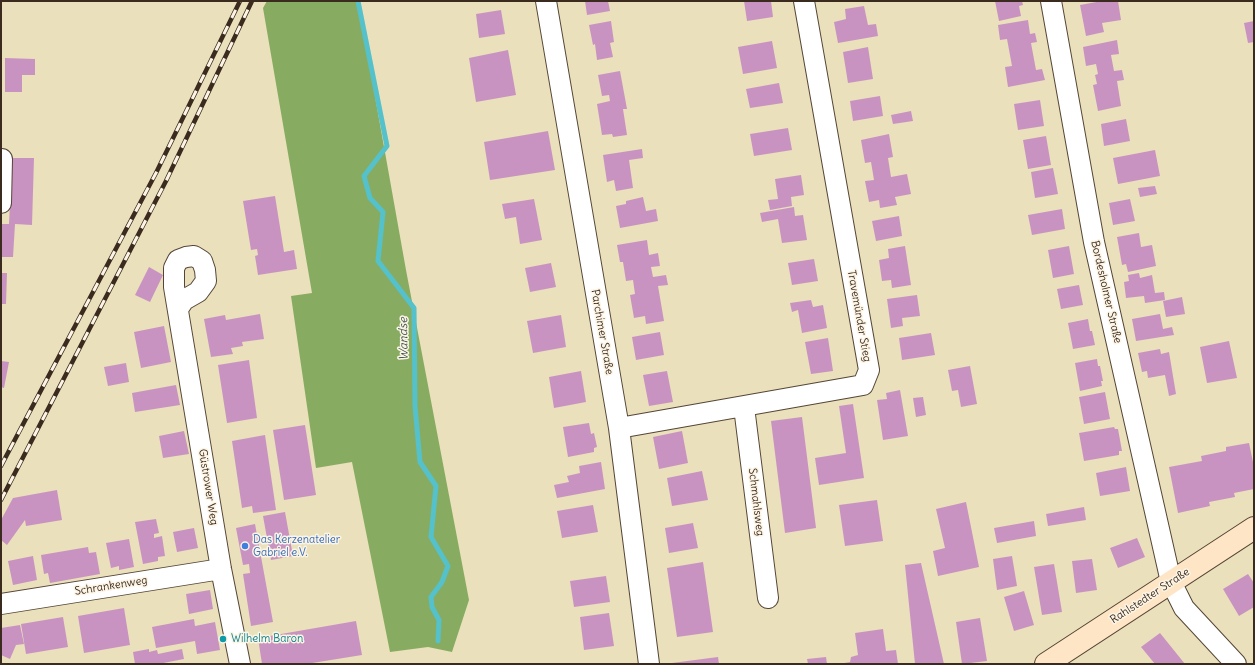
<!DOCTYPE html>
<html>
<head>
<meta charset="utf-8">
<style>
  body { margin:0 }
  #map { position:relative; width:1255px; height:665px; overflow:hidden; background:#eae0bc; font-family:Delius,sans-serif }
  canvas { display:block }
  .frame { position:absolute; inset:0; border:2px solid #3b2a1e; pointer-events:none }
</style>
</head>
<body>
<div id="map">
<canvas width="1255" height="665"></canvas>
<div class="frame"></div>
</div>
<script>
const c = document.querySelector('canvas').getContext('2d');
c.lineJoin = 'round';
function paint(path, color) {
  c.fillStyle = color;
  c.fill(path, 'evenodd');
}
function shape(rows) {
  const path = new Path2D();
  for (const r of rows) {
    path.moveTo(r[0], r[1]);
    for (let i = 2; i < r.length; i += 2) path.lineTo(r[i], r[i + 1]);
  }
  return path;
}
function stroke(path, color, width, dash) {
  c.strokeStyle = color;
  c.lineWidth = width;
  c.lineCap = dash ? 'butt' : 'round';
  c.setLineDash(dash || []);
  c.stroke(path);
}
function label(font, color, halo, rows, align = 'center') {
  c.font = font + ' Delius,sans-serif';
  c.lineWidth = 3;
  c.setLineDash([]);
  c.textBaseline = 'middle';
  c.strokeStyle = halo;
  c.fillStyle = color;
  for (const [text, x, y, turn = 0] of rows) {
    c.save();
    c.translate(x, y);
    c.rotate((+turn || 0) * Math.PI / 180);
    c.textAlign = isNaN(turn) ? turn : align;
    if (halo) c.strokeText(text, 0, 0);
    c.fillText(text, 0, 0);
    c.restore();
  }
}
const forest = shape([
  [267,1,358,1,406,270,469,600,452,652,428,647,390,652,352,462,316,468,291,296,312,293,263,8]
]);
const stream = shape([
  [358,1,387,146,364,176,370,198,383,212,378,261,414,308,415,406,420,462,436,486,431,537,448,566,442,582,431,597,432,607,439,620,438,641]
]);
const building = shape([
  [585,1,608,1,610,11,587,15],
  [744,1,771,1,773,17,747,21],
  [995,1,1022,1,1023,5,1019,6,1021,16,999,21],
  [1102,1,1118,1,1121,20,1102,23,1104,32,1086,36,1080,5],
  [864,6,868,25,876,24,878,36,838,43,834,22,846,19,845,9],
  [501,10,505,34,479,38,476,14],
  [1028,20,1030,34,1035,33,1037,42,1031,43,1036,70,1042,69,1045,80,1008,87,1005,67,1012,66,1007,39,1000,40,998,25],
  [611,21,614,42,610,43,613,57,597,60,595,44,593,45,589,25],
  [1254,21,1254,42,1248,43,1244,23],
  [1117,40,1119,54,1111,55,1114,71,1122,70,1124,80,1117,81,1121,106,1098,111,1093,85,1097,84,1095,75,1098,74,1096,64,1086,66,1083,47],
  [772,41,777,68,743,74,738,47],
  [868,47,873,79,848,83,843,52],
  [508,50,516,95,476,102,469,58],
  [5,58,35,59,35,75,22,75,22,92,5,92],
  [620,71,627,109,623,109,627,135,613,137,612,134,602,135,597,104,610,101,609,95,602,96,598,75],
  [779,83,783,103,750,108,746,89],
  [880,96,883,116,853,121,850,101],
  [1040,100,1044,126,1018,130,1014,104],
  [911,111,913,121,893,124,891,115],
  [1126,119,1130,141,1104,146,1101,124],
  [788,128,792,150,754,156,750,134],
  [548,131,555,170,490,180,484,142],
  [889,134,893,157,888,158,891,177,907,174,911,194,895,197,897,205,880,208,879,200,869,202,865,181,874,180,871,162,865,163,861,140],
  [1046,136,1051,165,1028,169,1023,140],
  [642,149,643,158,629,160,633,188,616,191,614,180,607,182,603,155],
  [1155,150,1160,176,1118,184,1113,158],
  [12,158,34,158,32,225,15,224,13,257,1,257,1,224,9,224],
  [1053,168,1058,194,1035,198,1031,172],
  [801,175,804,195,791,197,792,206,770,210,768,200,778,199,775,179],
  [1155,186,1157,194,1140,197,1138,188],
  [275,196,284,252,294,250,297,269,258,275,255,256,258,255,257,249,251,250,243,201],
  [643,197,646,211,656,209,658,221,620,228,616,206,626,204,626,201],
  [534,199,542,240,520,244,516,217,505,219,502,204],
  [1130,199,1135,221,1113,225,1109,203],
  [794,207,795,216,803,215,807,240,782,243,778,219,762,222,760,213],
  [1062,209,1065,229,1032,235,1028,215],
  [899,216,902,236,876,241,872,221],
  [1139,233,1141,247,1152,245,1156,266,1128,272,1126,264,1122,265,1117,237],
  [647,240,649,255,658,253,660,266,651,267,653,277,666,275,668,285,658,286,664,321,646,324,645,316,634,318,630,295,635,294,633,280,626,281,623,262,620,262,617,245],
  [905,246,911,285,892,288,891,280,882,281,879,260,889,258,888,249],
  [1069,246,1074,274,1053,278,1048,250],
  [814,259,818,281,792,285,788,263],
  [551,263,556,287,530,292,525,268],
  [149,267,163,275,150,302,135,295],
  [1,273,7,273,6,304,1,304],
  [1139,273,1140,278,1152,275,1155,293,1164,292,1165,300,1145,303,1144,296,1126,298,1124,282,1129,281,1128,275],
  [1079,285,1083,305,1061,309,1057,289],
  [917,295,920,316,902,318,903,326,891,328,887,299],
  [1182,297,1185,314,1166,317,1163,301],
  [811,300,813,307,823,305,827,328,802,333,798,310,792,312,790,303],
  [260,314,264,339,242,342,243,346,231,348,233,354,211,357,204,319,225,315,226,320],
  [1160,314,1163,329,1172,327,1174,335,1136,341,1132,319],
  [561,315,566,347,533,353,527,321],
  [1088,319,1090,331,1092,331,1095,345,1073,349,1068,323],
  [164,326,171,362,141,368,134,332],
  [660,332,664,355,636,360,632,337],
  [931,333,935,355,902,360,899,338],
  [828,338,833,371,811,374,805,342],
  [1229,341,1237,378,1207,383,1200,347],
  [1160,349,1161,354,1169,352,1176,394,1169,396,1165,375,1148,378,1147,371,1142,372,1138,353],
  [1097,359,1098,366,1100,366,1103,381,1101,381,1102,386,1080,391,1075,363],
  [249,360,257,418,227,423,218,365],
  [1,361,9,362,4,388,1,387],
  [126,363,129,382,108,386,104,367],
  [970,366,977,404,961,407,958,390,952,391,948,370],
  [581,371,586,402,554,408,549,377],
  [667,371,673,402,649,406,643,375],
  [176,385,180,405,135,412,132,393],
  [900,390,908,436,883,440,877,400,887,399,886,393],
  [1105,392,1110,419,1084,424,1079,397],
  [923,397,926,415,916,417,913,398],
  [853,404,864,478,819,485,815,458,846,453,839,406],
  [802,417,816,528,785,533,771,421],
  [589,423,591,434,594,433,597,447,594,448,594,452,568,457,563,427],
  [305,425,316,495,284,500,273,430],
  [1114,427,1115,429,1118,429,1122,451,1119,451,1119,455,1084,461,1079,433],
  [184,431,189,454,163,458,159,436],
  [682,431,688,463,659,469,653,437],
  [265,435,276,510,253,513,252,506,242,508,232,441],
  [1249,443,1254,467,1254,489,1234,493,1235,497,1209,502,1210,506,1178,513,1169,467,1202,461,1201,456,1226,451,1226,447],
  [601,462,605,489,557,498,554,485,569,482,567,476,580,473,579,466],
  [1126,467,1130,491,1100,496,1096,473],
  [702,471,708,500,672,506,667,478],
  [57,490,62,520,26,526,25,520,7,545,1,540,1,520,13,498],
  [877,500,883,541,845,546,839,505],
  [966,502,979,567,938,576,933,551,945,548,936,509],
  [593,505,598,532,562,538,557,511],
  [1084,507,1086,520,1048,526,1046,514],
  [285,512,293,556,271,560,263,516],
  [156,519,159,533,154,534,154,538,162,536,165,556,158,557,158,561,143,564,135,522],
  [1034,521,1036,536,997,543,994,528],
  [693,523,698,548,669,553,665,528],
  [255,524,273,622,251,626,243,574,250,573,249,564,243,565,236,528],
  [194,528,198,548,177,552,173,532],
  [1137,538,1145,557,1118,568,1110,548],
  [129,539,134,567,119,570,119,566,111,568,106,543],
  [88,547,89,553,96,552,100,574,50,583,48,573,44,574,41,555],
  [33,556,37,580,13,585,8,561],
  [1012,556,1017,586,997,590,993,559],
  [1092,559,1097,590,1076,593,1072,561],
  [703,562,713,632,677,637,667,568],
  [921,563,944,664,915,664,905,565],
  [1054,564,1062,612,1042,615,1034,567],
  [1248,574,1254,583,1254,607,1239,616,1223,589],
  [606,576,610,602,574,607,570,581],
  [210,590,213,609,189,614,186,594],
  [1024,591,1034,625,1014,631,1004,597],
  [124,608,130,645,84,653,78,616],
  [609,613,614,646,584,650,580,617],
  [63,617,68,647,26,654,21,624],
  [980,618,987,661,962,664,956,622],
  [194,619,195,626,215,622,220,650,197,654,195,641,156,648,152,627],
  [356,621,362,655,306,664,262,664,258,638],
  [20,625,24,644,16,645,10,659,1,655,1,628],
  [883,629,886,651,896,650,898,664,839,664,850,662,851,657,858,655,855,633],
  [1160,633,1185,664,1155,664,1141,647],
  [149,649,149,652,157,650,158,654,182,649,184,659,158,664,135,664,133,652],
  [718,657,719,664,672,664,672,663],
  [826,657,827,664,808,664,807,659]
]);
const minor = shape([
  [546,1,619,428,649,664],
  [1051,1,1094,242,1171,582,1184,608,1236,664],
  [1,159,2,159,1,203],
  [178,309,184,300,198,292,206,281,205,270,202,261,194,256,186,257,178,260,174,268,174,287,221,569,240,664],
  [744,407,768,598],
  [619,428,863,385,869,370,804,1],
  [1,604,221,569]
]);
const secondary = shape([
  [1046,664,1254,528]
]);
const rail = shape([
  [1,466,156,173,240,1],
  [1,500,166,181,252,1]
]);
const markers = [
  [245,546,4,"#3f7fe0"],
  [223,639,4,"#0f9aa8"]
];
const streetNames = [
  ["Bordesholmer Straße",1106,292,77],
  ["Travemünder Stieg",859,316,80],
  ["Parchimer Straße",602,332,80],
  ["Güstrower Weg",208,487,81],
  ["Schmahlsweg",756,502,83],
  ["Schrankenweg",111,586,-9],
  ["Rahlstedter Straße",1150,596,-33]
];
const shopNames = [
  ["Das Kerzenatelier",253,540],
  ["Gabriel e.V.",253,553]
];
const cultureNames = [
  ["Wilhelm Baron",231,639]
];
const waterNames = [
  ["Wandse",404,339,-91]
];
paint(forest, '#87ac61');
stroke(stream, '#54c1cb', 5);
paint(building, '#c993c1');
stroke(minor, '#554536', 22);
stroke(secondary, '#554536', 24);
stroke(minor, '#fff', 20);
stroke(secondary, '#fde5c5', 22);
stroke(rail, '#3b2a1e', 4.5);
stroke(rail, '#fcf5e5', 3, [9]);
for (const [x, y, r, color] of markers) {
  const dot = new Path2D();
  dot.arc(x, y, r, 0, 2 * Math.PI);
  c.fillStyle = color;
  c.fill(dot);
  stroke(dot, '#fcf5e5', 1.5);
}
label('11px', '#3b2a1e', '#fcf5e5', streetNames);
label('11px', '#366cbe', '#fcf5e5', shopNames, 'left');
label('11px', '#0d838f', '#fcf5e5', cultureNames, 'left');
label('italic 12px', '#425752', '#fcf5e5', waterNames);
</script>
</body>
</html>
